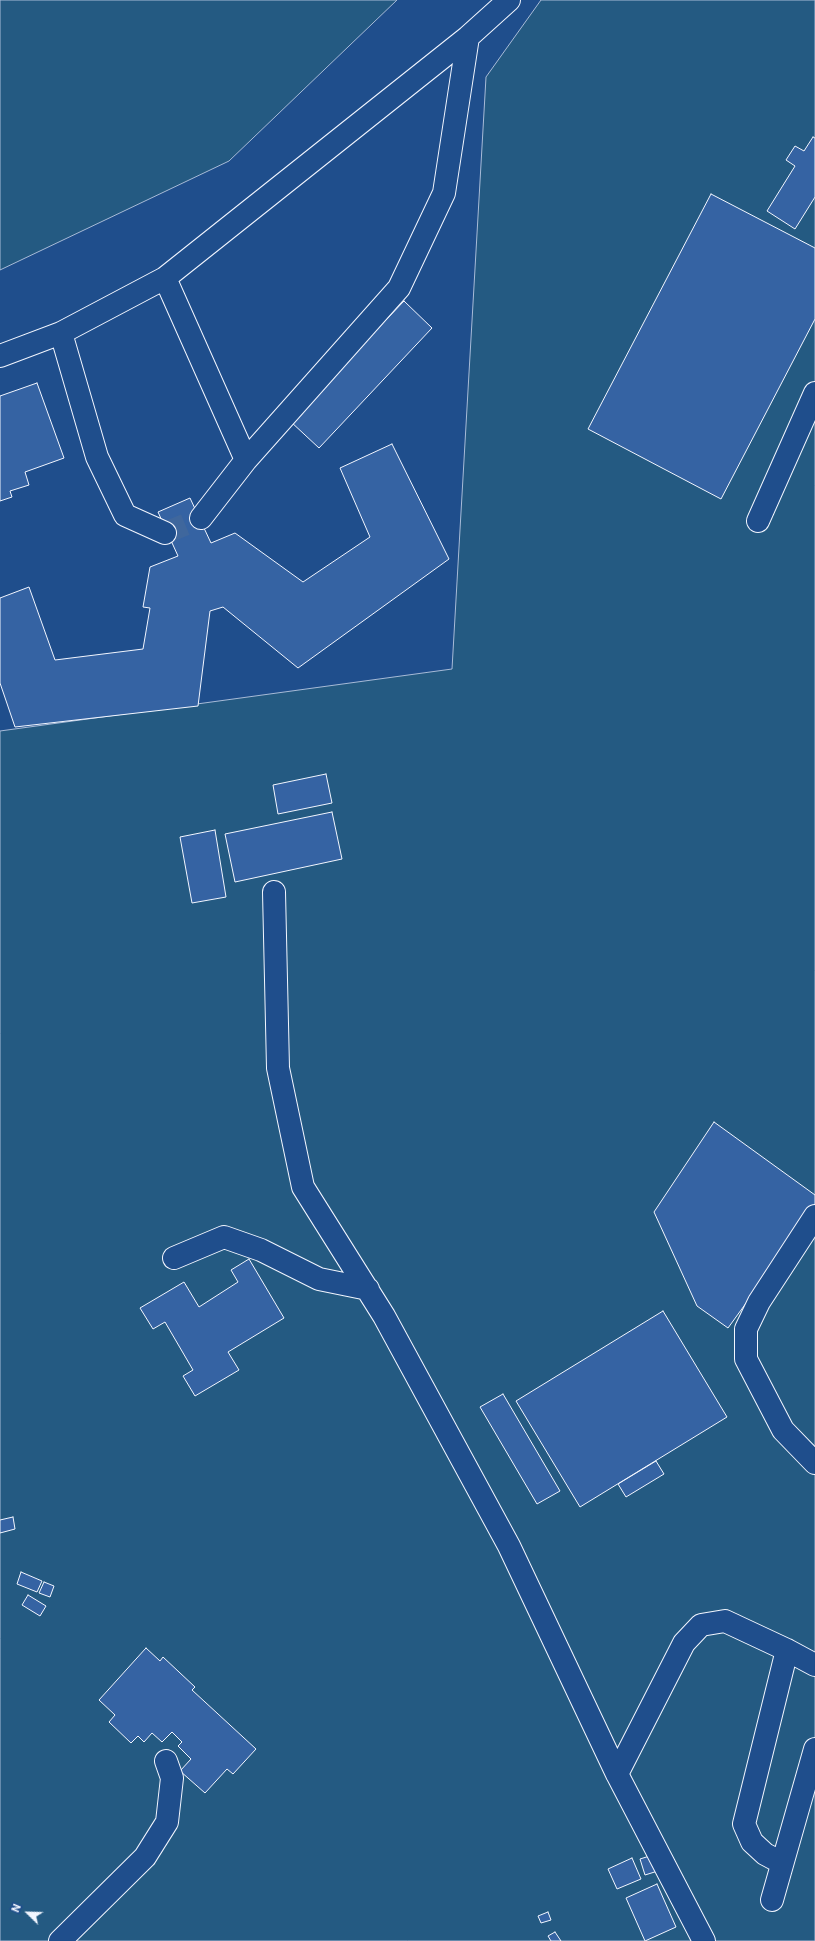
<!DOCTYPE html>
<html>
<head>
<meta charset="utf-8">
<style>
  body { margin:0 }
  #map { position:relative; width:815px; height:1941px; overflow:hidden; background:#1f4e8c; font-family:Roboto,sans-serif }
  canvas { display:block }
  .north { position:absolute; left:8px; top:1893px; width:40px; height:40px; -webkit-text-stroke:3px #1f4e8c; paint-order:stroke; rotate:293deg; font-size:11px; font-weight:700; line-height:16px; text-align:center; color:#f2f6ff }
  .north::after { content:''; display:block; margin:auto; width:14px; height:18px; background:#f2f6ff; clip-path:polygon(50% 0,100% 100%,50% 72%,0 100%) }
</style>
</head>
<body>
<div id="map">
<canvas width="815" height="1941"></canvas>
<div class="north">N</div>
</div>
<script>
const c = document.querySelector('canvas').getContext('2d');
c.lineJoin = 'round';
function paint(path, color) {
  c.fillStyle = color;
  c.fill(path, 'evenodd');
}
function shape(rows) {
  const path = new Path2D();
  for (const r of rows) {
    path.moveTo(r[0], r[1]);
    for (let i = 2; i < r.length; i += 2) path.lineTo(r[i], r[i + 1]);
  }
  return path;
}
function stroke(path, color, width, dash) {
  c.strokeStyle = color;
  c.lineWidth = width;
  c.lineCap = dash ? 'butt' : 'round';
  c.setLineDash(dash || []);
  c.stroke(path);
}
const green = shape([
  [0,0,397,0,229,161,0,270,0,0],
  [541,0,815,0,815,1941,0,1941,0,731,452,669,486,77,541,0]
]);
const building = shape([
  [813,137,815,138,815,197,795,229,767,211,795,166,786,160,795,146,804,151,813,137],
  [711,194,815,248,815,319,721,499,588,429,711,194],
  [404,301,432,328,319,448,290,421,404,301],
  [37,383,64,458,25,472,29,485,10,491,12,497,0,501,0,396,37,383],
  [392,444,449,559,298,668,223,607,210,611,198,706,15,727,0,683,0,598,29,587,55,660,143,649,150,608,143,607,150,567,178,556,158,512,190,498,211,543,235,533,303,582,370,537,340,468,392,444],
  [326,774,332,803,278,814,273,785,326,774],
  [332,812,342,859,235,882,225,834,332,812],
  [215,830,226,897,192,903,180,837,215,830],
  [714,1122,815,1195,815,1208,728,1328,697,1306,654,1212,714,1122],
  [249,1259,284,1318,228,1352,239,1370,195,1396,183,1376,193,1370,165,1322,153,1329,140,1308,184,1282,199,1307,238,1282,231,1270,249,1259],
  [663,1311,727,1417,580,1507,516,1401,663,1311],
  [503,1394,560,1491,537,1504,480,1407,503,1394],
  [656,1461,664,1474,626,1497,618,1484,656,1461],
  [13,1517,15,1529,0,1533,0,1520,13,1517],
  [21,1572,42,1581,37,1592,17,1584,21,1572],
  [44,1582,54,1586,50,1597,39,1593,44,1582],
  [28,1595,46,1606,40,1616,22,1605,28,1595],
  [146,1648,160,1661,163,1657,195,1687,192,1690,256,1749,233,1774,227,1769,205,1793,180,1771,191,1759,178,1746,182,1742,172,1732,162,1742,152,1733,144,1742,138,1736,131,1743,109,1722,115,1715,99,1700,146,1648],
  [656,1854,661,1870,645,1875,640,1859,656,1854],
  [632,1858,641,1879,617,1889,608,1869,632,1858],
  [657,1884,676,1927,645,1941,626,1898,657,1884],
  [548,1912,551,1920,541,1923,538,1916,548,1912],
  [555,1932,561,1941,551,1941,548,1936,555,1932]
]);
const minorTunnel = shape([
  [165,533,201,518]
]);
const minor = shape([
  [165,278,246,460,201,518],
  [61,333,97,457,125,515,165,533],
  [0,356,61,333,165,278,468,37,509,0],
  [246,460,399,288,444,193,468,37],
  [758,521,815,393],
  [274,892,278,1068,303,1187,384,1316,509,1546,617,1774,704,1941],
  [815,1216,759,1302,746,1329,746,1359,783,1430,815,1463],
  [174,1258,224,1237,261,1250,319,1279,368,1289],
  [617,1774,684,1643,701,1625,725,1621,787,1650,815,1665],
  [782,1863,765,1854,752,1842,744,1824,787,1650],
  [772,1900,815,1749],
  [60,1941,145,1857,167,1822,172,1778,166,1761]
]);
paint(green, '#245a82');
stroke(green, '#a8bbd7', 1);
paint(building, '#3563a3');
stroke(building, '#f2f6ff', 1);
stroke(minorTunnel, '#3f679d', 22, [22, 11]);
stroke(minor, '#f2f6ff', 24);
stroke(minor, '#1f4e8c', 22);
</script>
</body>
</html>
